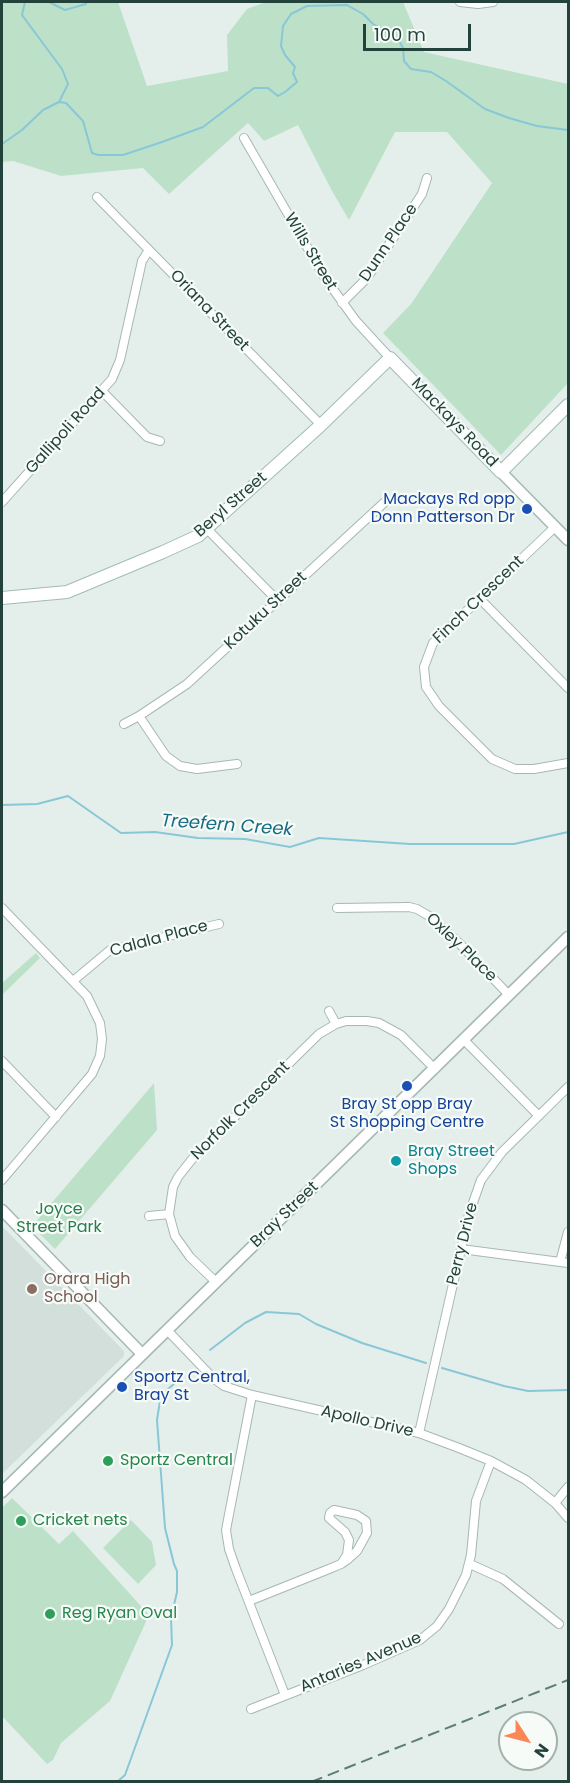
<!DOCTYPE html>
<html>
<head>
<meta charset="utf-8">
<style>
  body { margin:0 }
  #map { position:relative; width:570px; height:1783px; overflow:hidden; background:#e4efeb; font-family:Poppins,sans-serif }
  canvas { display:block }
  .frame { position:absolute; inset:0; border:3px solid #22423b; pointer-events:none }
  .north { position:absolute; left:498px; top:1711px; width:60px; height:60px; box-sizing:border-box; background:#f6fbf8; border:2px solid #a1b1ac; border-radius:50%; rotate:126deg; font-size:16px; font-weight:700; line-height:24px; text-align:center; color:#22423b }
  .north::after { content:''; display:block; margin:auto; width:21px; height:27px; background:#fb8756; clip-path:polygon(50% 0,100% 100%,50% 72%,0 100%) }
  .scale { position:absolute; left:363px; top:24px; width:108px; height:27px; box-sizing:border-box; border:3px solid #22423b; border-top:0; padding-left:8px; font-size:18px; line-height:21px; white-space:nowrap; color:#22423b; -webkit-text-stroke:4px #f6fbf8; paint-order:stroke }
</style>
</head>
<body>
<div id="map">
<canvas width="570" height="1783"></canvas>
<div class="frame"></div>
<div class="north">N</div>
<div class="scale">100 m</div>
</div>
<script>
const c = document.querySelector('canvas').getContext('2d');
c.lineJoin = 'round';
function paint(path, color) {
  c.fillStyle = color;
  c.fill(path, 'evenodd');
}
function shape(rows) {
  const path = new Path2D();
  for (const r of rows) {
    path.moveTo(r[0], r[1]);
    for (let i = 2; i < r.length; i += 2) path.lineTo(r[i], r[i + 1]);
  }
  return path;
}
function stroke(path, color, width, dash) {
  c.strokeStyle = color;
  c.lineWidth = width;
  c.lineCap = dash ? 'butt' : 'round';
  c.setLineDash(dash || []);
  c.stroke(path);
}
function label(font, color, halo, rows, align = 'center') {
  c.font = font + ' Poppins,sans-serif';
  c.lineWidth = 4.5;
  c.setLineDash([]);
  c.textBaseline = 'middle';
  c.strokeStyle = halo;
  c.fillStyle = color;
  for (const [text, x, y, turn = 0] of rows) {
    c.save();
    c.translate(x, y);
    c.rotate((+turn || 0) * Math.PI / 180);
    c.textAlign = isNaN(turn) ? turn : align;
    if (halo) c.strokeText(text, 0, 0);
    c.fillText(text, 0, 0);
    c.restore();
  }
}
const built = shape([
  [2,1226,124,1351,124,1356,2,1474]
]);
const green = shape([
  [2,2,118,2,147,86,228,71,227,35,247,9,266,2,403,2,424,52,568,84,568,383,501,455,383,333,411,304,492,183,447,132,395,132,349,220,332,191,298,125,264,141,248,123,169,194,143,168,61,176,13,161,2,162],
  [36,953,40,958,2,995,2,983],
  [154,1083,157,1130,55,1249,32,1226],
  [12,1498,59,1544,73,1531,149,1615,110,1701,61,1743,53,1760,47,1764,2,1716,2,1508],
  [131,1520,152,1542,156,1565,138,1584,103,1548]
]);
const stream = shape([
  [49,2,65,10,86,4,86,2],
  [59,102,66,103,83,121,92,153,98,155,123,155,162,142,203,127,254,88,268,88,278,96,285,92,297,82,293,73,295,67,285,55,281,46,283,26,291,14,307,6,347,5,363,14,373,24,398,39,403,48,404,61,411,69,431,72,446,81,485,109,509,118,537,126,568,130],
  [2,144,22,130,43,110,59,102,68,84,62,69,22,15,25,2],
  [2,805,37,804,68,796,121,833,155,832,198,838,245,839,290,847,319,838,410,844,514,844,568,832],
  [210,1350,245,1323,266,1312,299,1314,316,1324,362,1343,426,1363],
  [442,1368,504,1386,528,1391,568,1390],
  [117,1782,125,1775,172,1645,171,1618,177,1592,177,1571,174,1564,165,1528,157,1420,160,1401,167,1390,184,1375]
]);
const minor = shape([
  [460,2,478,4,493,2],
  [244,138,325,278,356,321,390,358],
  [97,197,321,425],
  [342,303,367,278,422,194,427,178],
  [102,391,147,437,160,441],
  [2,502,112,379,120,360,142,261,149,250],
  [555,527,433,643,424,667,426,687,439,706,492,759,515,769,534,769,568,763],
  [207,529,277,600],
  [479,598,568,688],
  [124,724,139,716],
  [237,764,197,769,180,766,166,756,139,716,187,684,387,500],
  [2,908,87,996,100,1023,102,1039,100,1056,92,1074,2,1180],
  [337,908,409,907,417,909,429,916,459,943,509,995],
  [73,981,110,950,219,924],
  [329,1011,336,1024],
  [464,1040,539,1116],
  [2,1061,56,1117],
  [149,1216,169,1214],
  [461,1249,568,1263],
  [560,1262,568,1232],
  [216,1282,190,1257,175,1236,169,1214,173,1187,178,1177,193,1158,319,1034,336,1024,346,1021,367,1021,379,1023,401,1035,435,1069],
  [167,1330,213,1378,224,1386,252,1395,419,1433,459,1448,491,1461,526,1480,555,1503,568,1518],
  [252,1395,226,1530,229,1549,236,1569,285,1695],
  [419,1433,469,1214,481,1180,502,1152,568,1087],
  [555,1503,568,1487],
  [470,1564,503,1579,559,1624],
  [249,1601,329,1569,341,1564,347,1560,357,1551,367,1533,366,1521,357,1515,334,1510,330,1513,329,1518,345,1532,349,1540,347,1555,341,1564],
  [251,1709,363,1665,420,1640,437,1626,449,1609,466,1575,471,1555,476,1501,491,1461]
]);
const tertiary = shape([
  [501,472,568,540],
  [2,1210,142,1354],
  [2,1492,568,937]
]);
const secondary = shape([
  [2,598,67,592,163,552,198,536,321,425,390,358,501,472,568,405]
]);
const rail = shape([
  [311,1782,568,1680]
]);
const markers = [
  [527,509,6,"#1a4fb4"],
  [407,1086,6,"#1a4fb4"],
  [396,1161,6,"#0f9aa8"],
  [32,1289,6,"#8d6e63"],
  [122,1387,6,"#1a4fb4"],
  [108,1461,6,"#2e9e5b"],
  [21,1521,6,"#2e9e5b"],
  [50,1614,6,"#2e9e5b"]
];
const streetNames = [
  ["Dunn Place",389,243,-56],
  ["Wills Street",310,252,59],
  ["Oriana Street",209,311,46],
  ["Mackays Road",454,423,46],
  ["Gallipoli Road",66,431,-48],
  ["Beryl Street",231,505,-41],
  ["Finch Crescent",479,600,-44],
  ["Kotuku Street",266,611,-43],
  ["Calala Place",159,939,-15],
  ["Oxley Place",461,948,44],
  ["Norfolk Crescent",241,1111,-45],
  ["Bray Street",285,1215,-44],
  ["Perry Drive",463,1244,-76],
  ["Apollo Drive",367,1422,13],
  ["Antaries Avenue",361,1663,-23]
];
const transitNames = [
  ["Mackays Rd opp",515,500],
  ["Donn Patterson Dr",515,518],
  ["Bray St opp Bray",407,1105,"center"],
  ["St Shopping Centre",407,1123,"center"],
  ["Sportz Central,",134,1378,"left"],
  ["Bray St",134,1396,"left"]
];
const cultureNames = [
  ["Bray Street",408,1152],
  ["Shops",408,1170]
];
const parkNames = [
  ["Joyce",59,1210],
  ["Street Park",59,1228]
];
const educationNames = [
  ["Orara High",44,1280],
  ["School",44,1298]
];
const leisureNames = [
  ["Sportz Central",120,1461],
  ["Cricket nets",33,1521],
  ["Reg Ryan Oval",62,1614]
];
const waterNames = [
  ["Treefern Creek",227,826,4]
];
paint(built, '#d2dfda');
paint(green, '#bce1c8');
stroke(stream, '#89c7d7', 2);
stroke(minor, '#a6b8b3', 10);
stroke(tertiary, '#a6b8b3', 13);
stroke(secondary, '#a2bbb4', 14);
stroke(minor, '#fff', 8);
stroke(tertiary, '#fff', 10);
stroke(secondary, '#fff', 12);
stroke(rail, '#5d7d76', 2, [12, 6]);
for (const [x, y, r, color] of markers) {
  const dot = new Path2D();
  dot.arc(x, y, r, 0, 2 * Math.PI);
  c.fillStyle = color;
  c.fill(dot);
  stroke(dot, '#f6fbf8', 2);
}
label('16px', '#22423b', '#f6fbf8', streetNames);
label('16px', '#164399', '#f6fbf8', transitNames, 'right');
label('16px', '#0d838f', '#f6fbf8', cultureNames, 'left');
label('16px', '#297c4d', '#f6fbf8', parkNames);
label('16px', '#785e54', '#f6fbf8', educationNames, 'left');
label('16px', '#27864d', '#f6fbf8', leisureNames, 'left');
label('italic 18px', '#176c83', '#f6fbf8', waterNames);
</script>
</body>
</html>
